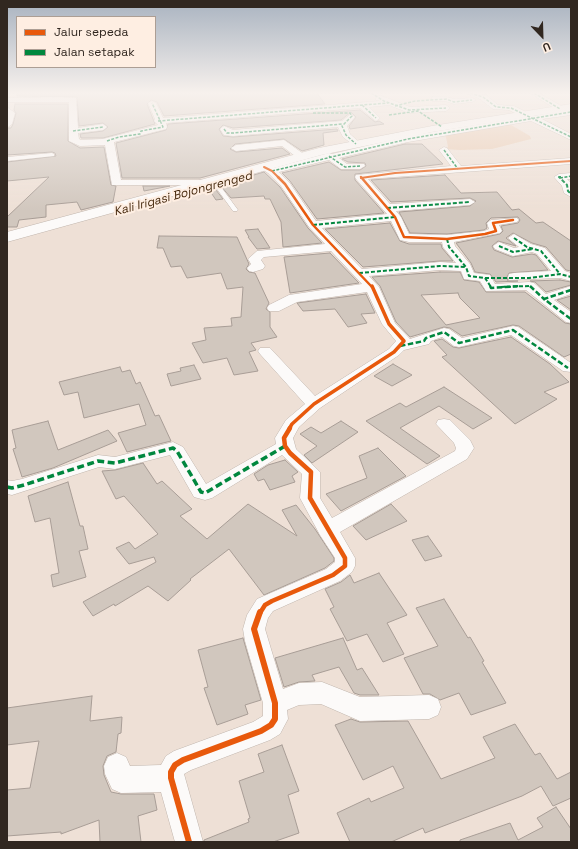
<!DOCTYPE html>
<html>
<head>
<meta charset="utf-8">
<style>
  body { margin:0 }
  #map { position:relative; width:578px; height:849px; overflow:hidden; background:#eee0d6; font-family:"Space Grotesk",sans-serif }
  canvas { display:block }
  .frame { position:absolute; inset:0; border:8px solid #312720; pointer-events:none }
  .legend { position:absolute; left:16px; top:16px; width:140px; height:52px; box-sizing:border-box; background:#feeee2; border:1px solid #ac9e94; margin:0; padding:5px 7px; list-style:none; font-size:12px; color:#312720 }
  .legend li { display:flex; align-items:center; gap:8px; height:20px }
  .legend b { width:20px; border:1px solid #ac9e94 }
  .north { position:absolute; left:522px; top:16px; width:40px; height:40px; -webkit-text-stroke:3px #feeee2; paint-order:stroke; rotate:157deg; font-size:11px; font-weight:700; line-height:16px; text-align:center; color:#312720 }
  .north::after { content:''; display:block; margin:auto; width:14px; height:18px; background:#312720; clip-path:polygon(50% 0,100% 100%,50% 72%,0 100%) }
</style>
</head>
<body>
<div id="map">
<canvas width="578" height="849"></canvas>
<div class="frame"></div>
<ul class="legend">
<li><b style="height:5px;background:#e8590c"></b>Jalur sepeda</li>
<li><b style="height:5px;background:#00873e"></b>Jalan setapak</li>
</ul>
<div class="north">U</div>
</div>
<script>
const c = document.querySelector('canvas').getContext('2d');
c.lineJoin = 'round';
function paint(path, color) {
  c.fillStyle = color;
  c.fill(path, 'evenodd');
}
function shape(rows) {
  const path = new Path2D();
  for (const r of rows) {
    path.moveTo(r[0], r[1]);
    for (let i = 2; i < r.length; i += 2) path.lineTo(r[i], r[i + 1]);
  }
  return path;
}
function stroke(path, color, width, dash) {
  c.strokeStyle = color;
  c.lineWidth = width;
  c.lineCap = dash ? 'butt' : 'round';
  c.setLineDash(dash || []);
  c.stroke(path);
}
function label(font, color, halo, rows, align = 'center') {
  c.font = font + ' "Space Grotesk",sans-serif';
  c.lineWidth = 4;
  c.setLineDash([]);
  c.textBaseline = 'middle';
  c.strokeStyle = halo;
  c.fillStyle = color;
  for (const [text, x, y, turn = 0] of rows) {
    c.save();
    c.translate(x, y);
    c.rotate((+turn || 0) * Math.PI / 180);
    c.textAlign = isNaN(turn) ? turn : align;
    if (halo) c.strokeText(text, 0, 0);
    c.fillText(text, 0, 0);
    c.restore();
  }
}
const green = shape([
  [501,119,530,136,531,139,492,149,460,150,444,149,448,147,446,137,442,133,405,136]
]);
const building = shape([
  [17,93,317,93,325,104,164,116,157,102,151,100,147,104,155,124,103,138,81,138,80,134,103,131,108,127,103,123,79,126,77,97,17,96,17,93],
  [15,104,68,104,68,141,80,148,104,147,111,185,116,186,113,202,81,210,77,202,46,205,46,217,19,220,17,227,7,227,7,217,49,177,7,181,7,162,56,156,55,153,52,152,7,155,7,128,11,128,13,124,16,113,14,110,15,104],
  [360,110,375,122,379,121,384,124,350,129,349,126,356,117,351,112,341,120,233,128,223,125,219,129,223,136,233,137,337,129,338,131,323,133,324,145,302,151,284,139,235,144,230,149,236,152,282,148,290,154,200,178,122,178,116,143,166,130,168,124,360,110],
  [405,144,422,144,443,164,355,174,355,180,384,213,317,219,290,181,282,173,329,162,341,170,360,170,366,166,365,163,348,162,342,159,405,144],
  [264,172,280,187,308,228,322,243,283,247,281,222,270,199,265,199,264,196,231,198,220,185,264,172],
  [445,175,461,193,497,192,512,210,519,209,536,223,543,222,571,241,571,271,566,270,546,247,532,243,513,233,506,238,516,246,498,241,492,246,494,250,512,257,532,254,536,255,548,270,509,273,507,277,508,281,518,281,496,282,490,274,475,272,471,263,456,243,500,234,503,231,501,226,518,223,520,220,518,217,491,218,486,223,487,228,484,230,447,234,410,233,399,212,470,206,476,201,470,198,391,202,371,180,445,175],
  [143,186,170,186,144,191,143,186],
  [210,187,216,190,223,199,216,200,208,188,210,187],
  [390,223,400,241,409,244,441,244,442,248,453,261,440,261,363,267,325,229,390,223],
  [258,229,270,248,257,249,248,237,249,237,245,230,258,229],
  [159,236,237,237,249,264,246,269,249,272,255,273,269,303,266,309,270,312,270,327,277,337,251,343,256,350,249,352,258,371,234,375,227,358,203,363,192,343,206,340,204,328,232,326,231,318,241,317,243,287,227,289,221,273,187,278,181,266,171,267,163,248,157,248,159,236],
  [330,253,359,283,290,293,284,257,330,253],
  [440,272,460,272,464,280,479,282,486,292,525,292,565,323,571,324,571,354,564,357,519,326,513,325,462,336,450,328,444,327,410,337,396,322,380,286,372,277,440,272],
  [458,293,460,298,480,318,446,325,421,295,458,293],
  [560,280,571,282,571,285,546,292,535,282,530,281,560,280],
  [366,294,375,313,361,314,367,323,348,327,335,309,303,311,297,303,366,294],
  [571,296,571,310,557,300,571,296],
  [511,337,550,364,569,382,544,392,557,399,515,424,442,357,447,355,434,341,442,339,453,347,459,348,511,337],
  [393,364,412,375,392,386,374,376,393,364],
  [194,365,201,379,171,386,167,374,181,371,180,368,194,365],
  [120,367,122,372,130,370,136,384,140,382,155,416,159,415,171,441,127,452,118,433,146,425,139,404,84,418,78,392,64,395,59,382,120,367],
  [444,387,492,418,473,429,439,406,400,428,440,456,427,464,366,421,400,403,406,407,444,387],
  [48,421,58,450,108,430,117,441,53,468,22,477,13,449,16,448,12,430,48,421],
  [341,421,358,432,312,463,304,455,317,446,300,434,311,427,321,433,341,421],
  [378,448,406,476,341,511,326,494,367,478,359,456,378,448],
  [285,460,298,472,292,476,295,482,270,490,264,479,258,481,254,474,268,465,285,460],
  [143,463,157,484,162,481,192,509,180,516,207,539,248,504,297,536,282,510,296,505,315,529,334,558,334,561,325,568,264,595,229,549,190,579,191,580,168,601,148,586,115,606,114,604,93,616,83,602,156,562,154,557,129,564,116,548,129,542,135,549,158,534,124,496,116,499,102,471,115,470,143,463],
  [68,482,80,526,83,526,88,549,79,551,86,577,53,587,51,575,59,573,50,518,35,522,28,496,68,482],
  [391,504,407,521,366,540,353,526,391,504],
  [428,536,442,556,425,561,412,540,428,536],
  [379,573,407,615,387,623,404,654,383,662,367,634,347,641,330,609,334,607,325,589,341,582,350,575,354,583,379,573],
  [444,599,468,638,470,637,484,661,482,662,506,703,471,715,459,693,440,700,430,694,423,694,404,658,438,646,416,608,444,599],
  [243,638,261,700,245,705,248,714,217,725,204,688,208,687,198,650,243,638],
  [343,638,357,670,362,668,379,695,360,695,354,693,339,667,312,675,315,681,299,682,284,687,275,658,343,638],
  [92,696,90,721,122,717,121,733,118,734,116,752,107,756,103,766,104,775,111,792,121,794,154,794,157,810,138,816,141,842,100,842,99,820,61,834,61,832,7,836,7,790,30,788,39,741,7,745,7,708,92,696],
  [351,719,360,722,408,721,441,779,495,758,483,737,515,724,535,755,540,753,557,779,571,772,571,798,553,806,541,786,522,796,425,833,423,828,391,842,350,842,337,813,369,798,371,802,404,788,393,766,363,780,335,725,351,719],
  [282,745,299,791,288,795,299,833,273,842,204,842,204,840,249,822,248,819,250,818,239,781,264,772,258,754,282,745],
  [556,807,571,829,571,842,460,842,460,840,510,823,518,840,543,827,537,818,556,807]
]);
const lane = shape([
  [52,153,54,154,54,156,7,161,7,157,52,153],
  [207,180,221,187,238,210,237,211,233,211,217,189,205,183,205,181,207,180]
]);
const street = shape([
  [466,93,477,93,486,95,498,105,514,106,534,116,559,111,530,93,539,93,563,107,563,111,571,109,571,115,542,119,571,134,571,140,531,121,408,142,339,158,347,164,364,164,365,166,360,169,341,169,329,160,279,172,289,182,316,221,387,214,356,179,355,177,356,175,451,166,439,150,444,147,447,148,461,166,571,158,571,164,368,179,390,204,470,199,475,202,470,205,396,211,401,217,409,234,447,235,484,231,489,229,487,223,491,220,517,218,519,220,517,222,499,225,502,231,500,233,454,242,455,246,470,264,474,273,490,275,495,284,529,282,534,283,546,294,571,286,571,294,554,300,571,312,571,323,566,322,526,290,486,291,480,281,464,279,461,271,440,270,369,276,379,287,395,323,410,339,444,328,449,329,462,338,513,326,518,327,571,363,571,372,563,371,511,335,459,347,454,346,442,337,431,341,429,344,404,350,399,355,320,408,299,427,293,438,296,449,320,472,320,498,332,518,455,451,456,448,454,443,436,424,438,420,444,419,450,420,470,440,474,448,467,459,340,532,355,558,355,566,352,572,340,581,273,611,268,618,265,629,283,689,299,683,322,682,360,697,429,695,438,699,441,707,438,715,429,719,360,721,321,704,299,705,287,710,288,719,280,734,270,740,191,770,184,774,203,842,175,842,161,792,121,793,112,789,105,774,104,766,108,757,117,753,126,757,130,766,161,765,166,756,174,751,253,722,263,716,263,703,245,641,243,629,247,615,257,599,326,569,335,562,335,558,320,535,300,498,302,474,282,455,212,498,205,500,194,497,170,455,115,469,99,467,12,495,7,494,7,480,12,481,22,479,98,455,115,457,173,442,183,447,206,484,276,444,275,438,286,420,305,404,260,354,258,351,260,348,270,348,315,396,389,349,396,341,382,324,367,292,297,302,279,311,269,311,267,308,269,305,289,295,362,284,331,251,264,257,261,260,265,266,263,269,253,272,249,271,247,268,251,264,248,259,257,251,325,244,309,227,281,186,268,173,259,167,264,164,273,168,329,153,332,154,408,136,523,117,509,110,493,109,480,99,466,93],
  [391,221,400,240,409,242,442,242,443,247,456,263,440,262,362,269,322,228,391,221],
  [376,96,382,96,410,107,446,105,450,108,446,111,409,113,389,105,369,107,380,118,376,121,360,108,166,123,167,127,166,129,114,142,121,180,211,180,212,182,211,184,207,185,112,185,105,145,80,146,69,141,69,102,7,102,7,98,61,97,76,98,78,128,103,124,107,127,103,130,78,133,79,139,81,140,103,139,158,125,154,121,155,119,148,103,152,101,156,103,163,118,380,101,376,100,376,96],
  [432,97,446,97,455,99,472,98,476,100,472,102,454,104,445,101,432,101,432,97],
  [7,107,15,113,12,124,8,127,7,107],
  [351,114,355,117,347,126,350,134,361,144,356,147,343,137,338,127,233,136,224,135,220,129,224,126,233,130,342,121,351,114],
  [284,140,305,155,307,157,305,159,299,159,282,146,236,151,231,148,236,145,284,140],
  [571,173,571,179,567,179,571,183,571,197,564,193,562,186,554,177,559,174,571,173],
  [514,234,531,244,545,248,565,271,571,273,571,281,560,278,509,280,508,277,509,274,514,273,551,271,537,254,532,252,513,256,495,249,493,246,499,242,514,248,519,247,508,238,514,234]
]);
const secondary = shape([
  [571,104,571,110,432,132,321,155,7,242,7,232,319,148,432,126,571,104]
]);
const quietFar3 = shape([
  [371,93,384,101,409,110,446,108],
  [470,93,483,97,496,107,511,108,571,137],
  [534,93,560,109],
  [362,105,376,118],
  [395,106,415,101,446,99,454,102,472,100],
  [313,113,350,113,352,116,342,126,346,135,356,144],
  [389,115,418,111,442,127],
  [158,121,388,103],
  [224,129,227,133,233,133,342,124],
  [73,131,103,127],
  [107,141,119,137,140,134,141,131,163,127,152,103],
  [444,150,458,169],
  [329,156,345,167,360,166],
  [272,171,408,139,571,112],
  [560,178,571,176]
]);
const quietFar2 = shape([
  [561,177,559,177,567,185,568,191,571,194],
  [387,208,470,202],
  [313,225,395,217],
  [514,238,527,247,541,251,560,274],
  [447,239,449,247,466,267,469,276,485,278,491,287],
  [499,246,513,252,533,249],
  [359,273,440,266,466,267],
  [485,278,529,278,560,274,571,277],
  [501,287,529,286,531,287]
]);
const quietFar1 = shape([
  [490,286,491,288,520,286],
  [530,286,545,300],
  [571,290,544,299,571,319],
  [400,346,424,341,426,338,444,332,459,343,513,330,568,368]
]);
const quiet = shape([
  [7,487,12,488,24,485,98,461,115,463,173,448,177,451,201,492,205,493,285,446]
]);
const cyclewayFar4 = shape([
  [264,167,272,171,279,178],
  [361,178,395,173,571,161]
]);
const cyclewayFar3 = shape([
  [278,177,285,184,313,225,372,287],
  [361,177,395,217,404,237,447,239,485,234,496,231,493,223,513,220]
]);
const cyclewayFar2 = shape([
  [289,429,292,424,314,404,394,352,404,341,389,324,372,286]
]);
const cyclewayFar1 = shape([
  [260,613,265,605,272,601,333,575,345,566,345,558,310,498,311,472,290,453,285,446,284,438,290,428]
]);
const cycleway = shape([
  [189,842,171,778,171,772,175,765,183,760,261,731,271,725,275,719,275,703,254,629,260,612]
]);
const farWaternames = [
  ["Kali Irigasi Bojongrenged",183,194,-15]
];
paint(green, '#eacbb2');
paint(building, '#d1c7be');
stroke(building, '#a89d96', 1);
stroke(lane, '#c0b5ad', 1);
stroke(street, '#c0b5ad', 1);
stroke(secondary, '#c0b5ad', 1);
paint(lane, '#fcfaf9');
paint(street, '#fcfaf9');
paint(secondary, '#fcfaf9');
stroke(quietFar3, '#00873e', 1.5, [3, 1.5]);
stroke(quietFar2, '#00873e', 2, [4, 2]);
stroke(quietFar1, '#00873e', 2.5, [5.5, 2.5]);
stroke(quiet, '#00873e', 3.5, [7, 3.5]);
stroke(cyclewayFar4, '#e8590c', 2);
stroke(cyclewayFar3, '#e8590c', 2.5);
stroke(cyclewayFar2, '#e8590c', 3.5);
stroke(cyclewayFar1, '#e8590c', 4.5);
stroke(cycleway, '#e8590c', 6);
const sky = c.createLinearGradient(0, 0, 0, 211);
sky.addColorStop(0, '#a9b3c0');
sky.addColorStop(0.44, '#f7f1ed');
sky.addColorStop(1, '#f7f1ed00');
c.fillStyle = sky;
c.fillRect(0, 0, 578, 211);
label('italic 12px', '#44270b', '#feeee2', farWaternames);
</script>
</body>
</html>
